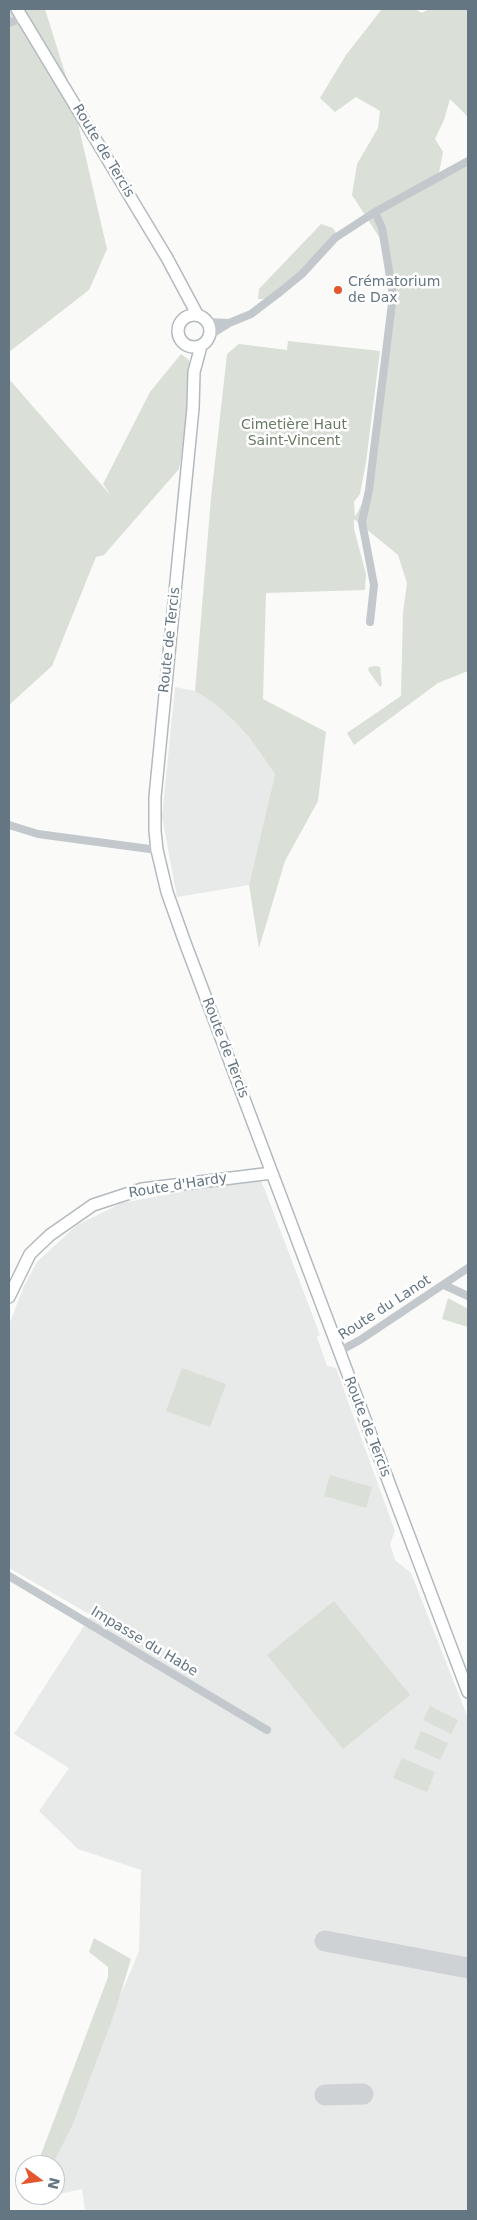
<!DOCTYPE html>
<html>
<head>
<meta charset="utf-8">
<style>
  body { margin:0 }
  #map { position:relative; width:477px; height:2220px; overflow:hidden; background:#fafaf8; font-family:"DejaVu Sans",sans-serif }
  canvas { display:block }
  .frame { position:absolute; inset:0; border:10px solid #657683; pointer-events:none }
  .north { position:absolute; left:15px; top:2155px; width:50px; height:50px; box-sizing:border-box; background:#fff; border:1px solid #c1c8cd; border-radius:50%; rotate:104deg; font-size:14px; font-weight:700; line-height:20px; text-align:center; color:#657683 }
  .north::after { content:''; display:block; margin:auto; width:18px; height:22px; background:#e4572e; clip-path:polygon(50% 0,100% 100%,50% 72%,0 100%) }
</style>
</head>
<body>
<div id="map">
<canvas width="477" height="2220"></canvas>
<div class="frame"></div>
<div class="north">N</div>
</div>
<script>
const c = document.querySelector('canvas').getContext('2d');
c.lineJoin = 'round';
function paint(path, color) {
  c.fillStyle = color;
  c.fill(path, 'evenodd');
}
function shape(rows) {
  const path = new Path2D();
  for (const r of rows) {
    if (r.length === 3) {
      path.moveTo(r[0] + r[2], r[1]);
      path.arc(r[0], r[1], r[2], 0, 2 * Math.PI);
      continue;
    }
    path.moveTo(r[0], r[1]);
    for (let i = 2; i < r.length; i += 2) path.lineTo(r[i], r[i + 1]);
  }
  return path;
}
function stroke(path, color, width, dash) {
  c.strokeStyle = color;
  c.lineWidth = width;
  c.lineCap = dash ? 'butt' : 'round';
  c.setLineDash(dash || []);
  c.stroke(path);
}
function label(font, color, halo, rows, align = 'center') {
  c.font = font + ' "DejaVu Sans",sans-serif';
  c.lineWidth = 5;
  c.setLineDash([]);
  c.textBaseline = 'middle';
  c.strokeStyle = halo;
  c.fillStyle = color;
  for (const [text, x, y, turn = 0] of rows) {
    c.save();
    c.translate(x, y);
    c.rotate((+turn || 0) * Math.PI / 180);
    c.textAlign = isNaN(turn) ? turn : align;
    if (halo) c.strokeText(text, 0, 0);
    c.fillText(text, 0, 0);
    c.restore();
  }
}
const built = shape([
  [175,687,195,691,215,704,234,721,249,737,275,774,249,885,177,897,162,817],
  [254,1178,260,1179,265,1190,320,1335,317,1337,327,1366,336,1368,395,1531,390,1544,395,1560,411,1573,468,1718,468,2211,85,2211,82,2189,55,2195,55,2165,50,2165,139,1951,141,1870,78,1849,39,1811,69,1768,14,1734,91,1615,9,1568,9,1325,24,1286,37,1262,77,1225,122,1203]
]);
const green = shape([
  [9,9,45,9,70,89,107,249,89,290,9,352],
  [382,9,415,9,422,13,429,9,468,9,468,117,450,99,444,120,435,139,443,152,438,178,468,161,468,671,438,683,354,745,347,733,401,696,403,613,407,583,398,555,354,519,354,529,366,574,365,590,266,593,263,699,326,732,318,801,285,861,259,948,249,885,275,774,249,737,234,721,215,704,195,691,211,498,227,354,239,344,287,350,288,341,380,351,366,462,360,494,354,502,355,517,369,490,393,295,385,246,352,195,357,164,378,128,380,111,356,97,335,112,320,98,346,55],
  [321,224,333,228,336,233,313,262,266,299,258,299,259,289],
  [181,354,189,360,188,419,179,469,104,555,96,557,52,666,9,705,9,379,112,497,103,484,150,392],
  [376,666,380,667,382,685,380,687,368,670,369,667],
  [448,1298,468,1309,468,1327,442,1319],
  [182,1368,226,1384,210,1427,166,1411],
  [330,1475,372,1487,366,1508,324,1496],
  [334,1601,410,1695,343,1749,267,1655],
  [430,1706,458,1720,451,1734,423,1720],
  [421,1731,448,1743,440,1760,414,1748],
  [402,1758,435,1772,427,1792,393,1778],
  [94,1938,131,1959,116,2009,72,2126,52,2165,37,2165,108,1977,108,1967,89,1952]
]);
const taxiway = shape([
  [325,1941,468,1968],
  [325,2095,363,2094]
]);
const street = shape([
  [9,23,22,18],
  [208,322,229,323],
  [210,335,229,323,251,314,280,292,302,274,335,238,375,212,468,161],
  [370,622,374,585,362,522,369,490,393,295,382,228,375,212],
  [9,825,38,834,157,850],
  [444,1285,468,1296],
  [338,1352,360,1340,468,1268],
  [9,1576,267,1730]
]);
const secondary = shape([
  [17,9,167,258,197,314],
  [194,331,16],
  [201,346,194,372,193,408,155,797,155,831,157,850,167,892,184,940,468,1692],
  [9,1297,30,1254,50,1235,93,1205,142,1189,272,1173]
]);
const markers = [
  [338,290,5,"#e4572e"]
];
const streetNames = [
  ["Route de Tercis",103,151,59],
  ["Route de Tercis",170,640,-84],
  ["Route de Tercis",225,1048,69],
  ["Route d'Hardy",178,1186,-9],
  ["Route du Lanot",385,1308,-33],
  ["Route de Tercis",367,1427,69],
  ["Impasse du Habe",144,1642,31]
];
const poiNames = [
  ["Crématorium",348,282],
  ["de Dax",348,298]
];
const parkNames = [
  ["Cimetière Haut",294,425],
  ["Saint-Vincent",294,441]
];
paint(built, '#e8e9e9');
paint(green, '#dadfd7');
stroke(taxiway, '#ced2d4', 21);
stroke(secondary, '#b3babf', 14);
stroke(street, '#c3c8cc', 8);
stroke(secondary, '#fff', 11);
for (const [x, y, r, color] of markers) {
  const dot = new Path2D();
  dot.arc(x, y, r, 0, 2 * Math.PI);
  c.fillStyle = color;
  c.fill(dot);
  stroke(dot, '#fff', 2);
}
label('14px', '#657683', '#fff', streetNames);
label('14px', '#657683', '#fff', poiNames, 'left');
label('14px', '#687a64', '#fff', parkNames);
</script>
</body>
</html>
